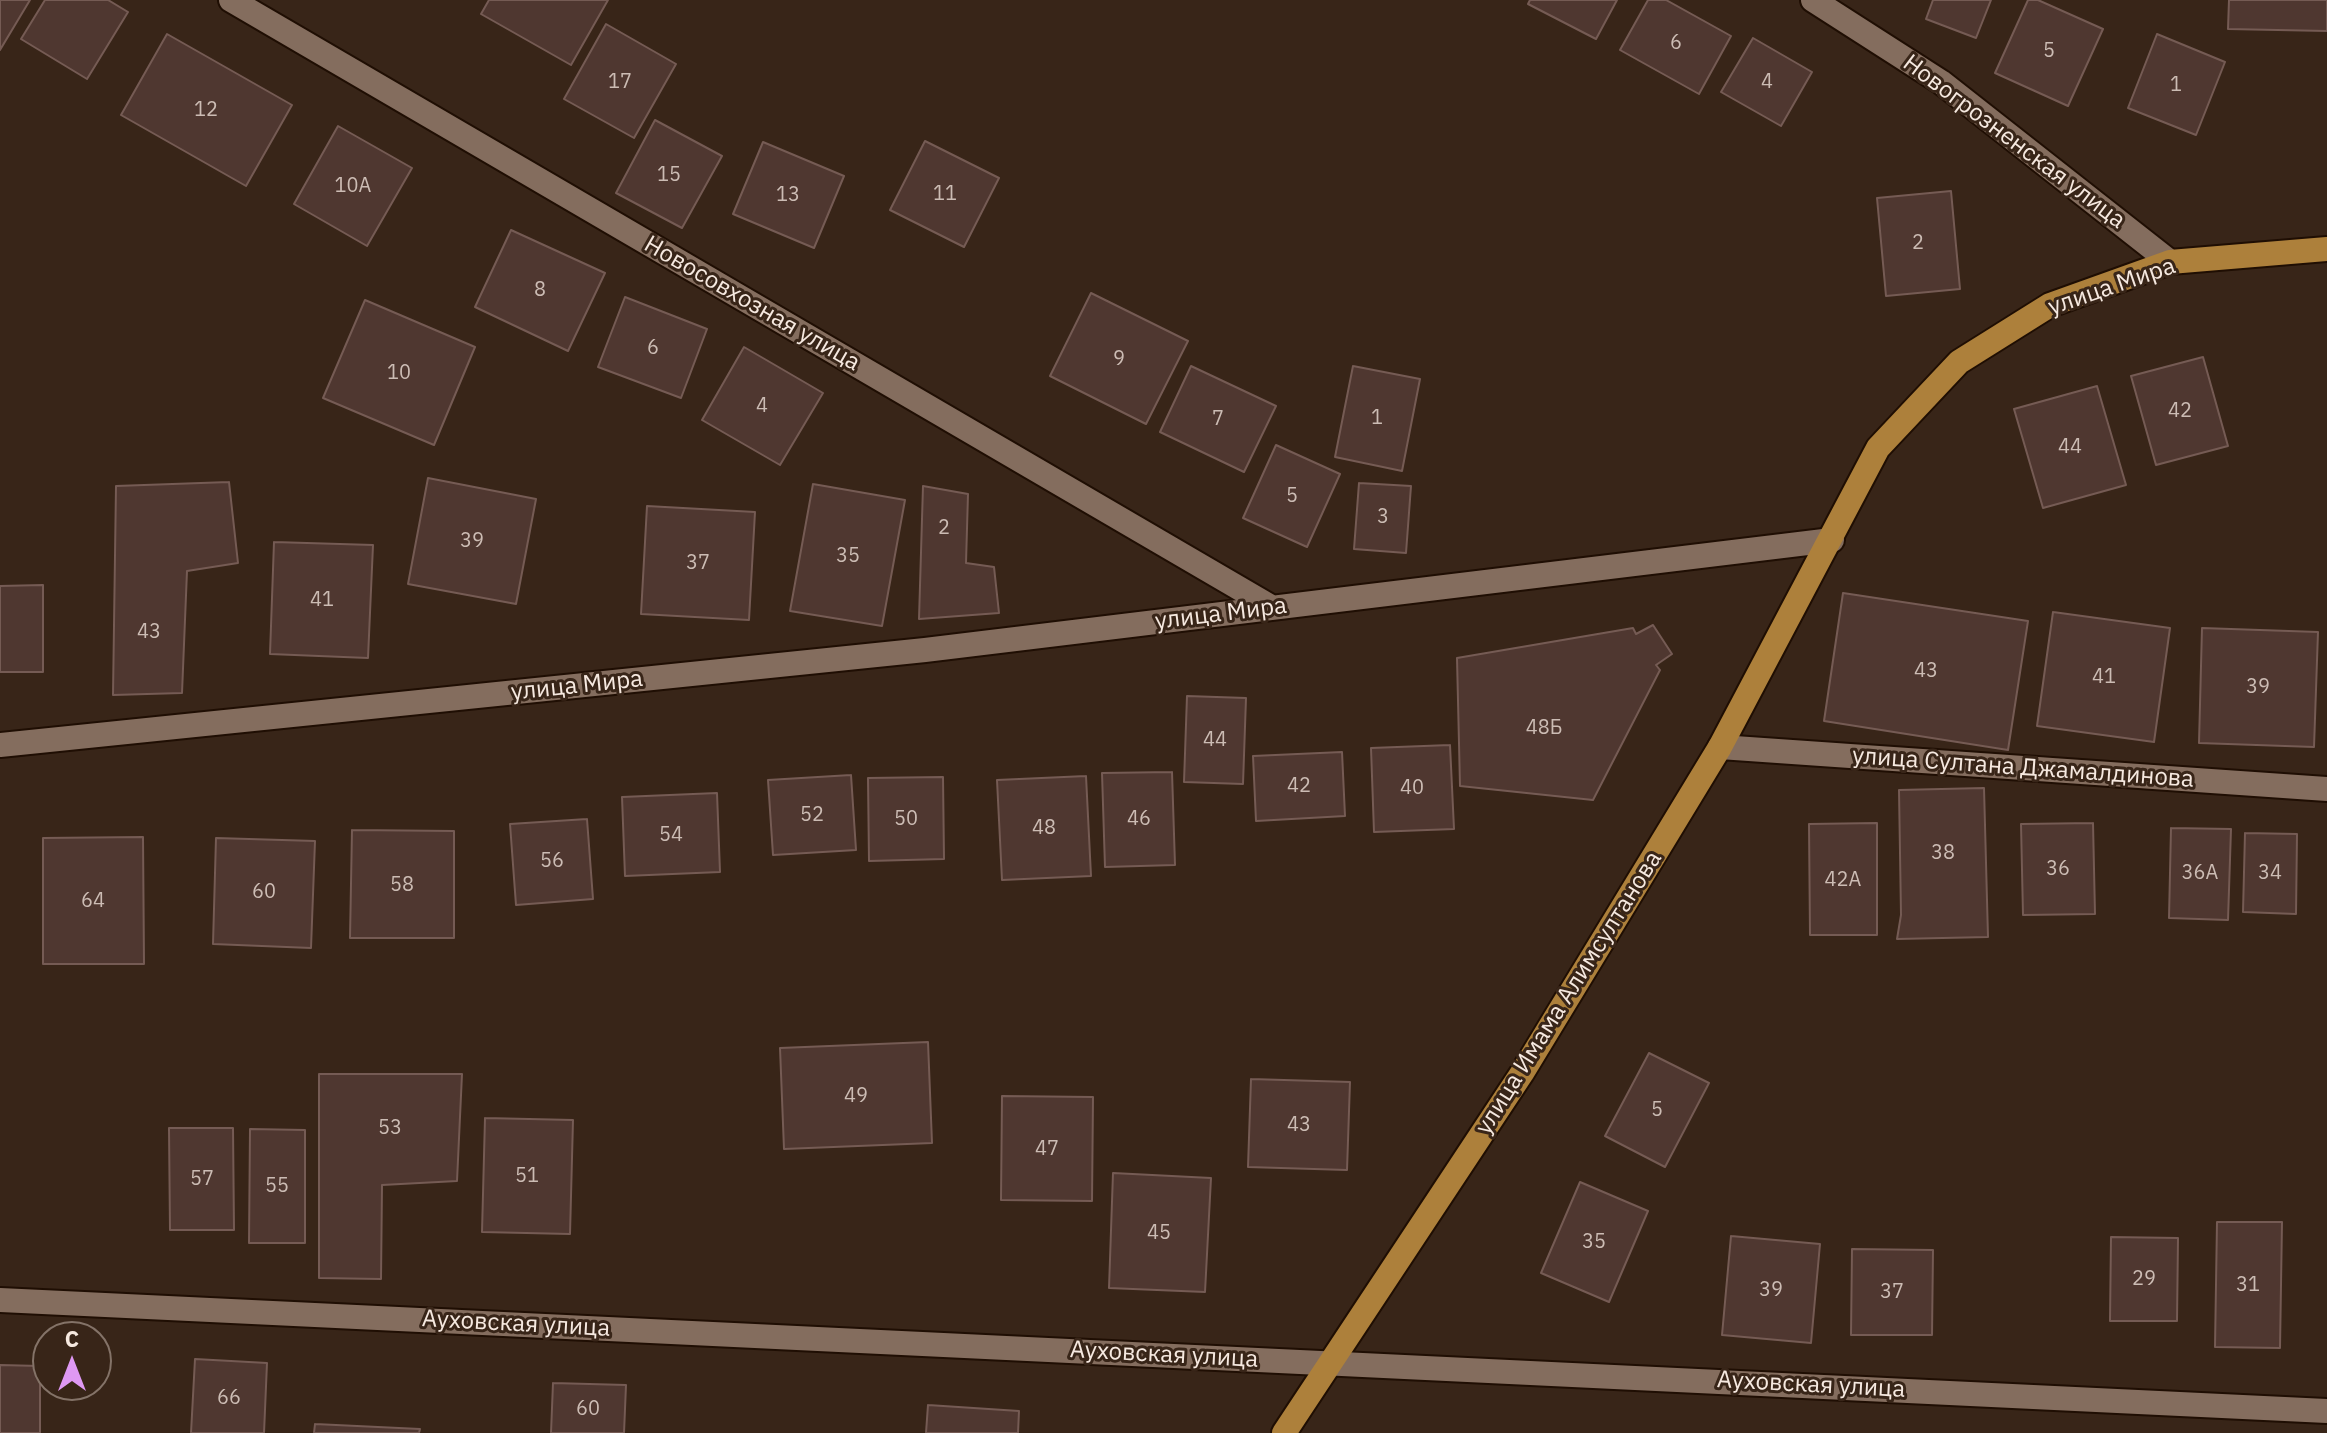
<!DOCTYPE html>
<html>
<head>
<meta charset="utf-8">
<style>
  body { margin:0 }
  #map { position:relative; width:2327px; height:1433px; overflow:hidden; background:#382518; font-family:"IBM Plex Sans",sans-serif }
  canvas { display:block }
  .north { position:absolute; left:32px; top:1321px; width:80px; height:80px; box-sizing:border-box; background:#382518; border:2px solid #847368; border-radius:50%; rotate:0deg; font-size:22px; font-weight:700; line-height:32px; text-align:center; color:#f6e9e0 }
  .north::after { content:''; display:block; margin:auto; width:28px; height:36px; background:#de98f3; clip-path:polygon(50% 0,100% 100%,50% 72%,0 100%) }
</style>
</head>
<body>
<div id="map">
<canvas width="2327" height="1433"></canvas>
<div class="north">С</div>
</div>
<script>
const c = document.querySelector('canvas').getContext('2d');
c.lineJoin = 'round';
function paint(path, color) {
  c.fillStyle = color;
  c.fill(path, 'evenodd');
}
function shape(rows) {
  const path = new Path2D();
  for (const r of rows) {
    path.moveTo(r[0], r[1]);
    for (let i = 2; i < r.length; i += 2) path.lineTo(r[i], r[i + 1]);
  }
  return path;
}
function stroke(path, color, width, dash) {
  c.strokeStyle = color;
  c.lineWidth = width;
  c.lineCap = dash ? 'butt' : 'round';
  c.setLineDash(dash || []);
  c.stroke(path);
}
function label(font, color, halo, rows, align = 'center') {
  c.font = font + ' "IBM Plex Sans",sans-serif';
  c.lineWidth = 6;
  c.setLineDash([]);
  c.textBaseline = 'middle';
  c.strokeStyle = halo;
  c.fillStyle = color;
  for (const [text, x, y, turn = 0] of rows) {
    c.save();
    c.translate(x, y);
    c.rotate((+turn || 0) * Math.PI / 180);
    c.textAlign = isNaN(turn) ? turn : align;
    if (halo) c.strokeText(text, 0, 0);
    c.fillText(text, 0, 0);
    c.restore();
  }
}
const building = shape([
  [0,0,30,0,0,50,0,0],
  [45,0,108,0,128,12,87,79,21,39,45,0],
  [489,0,608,0,571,65,481,14,489,0],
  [1530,0,1617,0,1596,39,1528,4,1530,0],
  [1648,0,1666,0,1731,36,1699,94,1620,50,1648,0],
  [1933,0,1991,0,1976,38,1926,19,1933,0],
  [2028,0,2038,0,2103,29,2068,106,1995,73,2028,0],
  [2229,0,2327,0,2327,31,2228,29,2229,0],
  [606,24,676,64,634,138,564,99,606,24],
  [167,34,292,105,246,186,121,115,167,34],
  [2157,34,2225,62,2196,135,2128,108,2157,34],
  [1753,38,1812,72,1781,126,1721,92,1753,38],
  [655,120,722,156,682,228,616,193,655,120],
  [338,126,412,168,367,246,294,204,338,126],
  [925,141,999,178,964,247,890,210,925,141],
  [763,142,844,176,814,248,733,214,763,142],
  [1951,191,1960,289,1886,296,1877,198,1951,191],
  [511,230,605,273,568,351,475,307,511,230],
  [1091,293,1188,341,1146,424,1050,376,1091,293],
  [625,297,707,329,681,398,598,367,625,297],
  [365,300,475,347,434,445,323,398,365,300],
  [744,347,823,393,780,465,702,420,744,347],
  [2203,357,2228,446,2156,465,2131,376,2203,357],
  [1191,366,1276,406,1244,472,1160,432,1191,366],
  [1353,366,1420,379,1402,471,1335,457,1353,366],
  [2097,386,2126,485,2043,508,2014,409,2097,386],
  [1276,445,1340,474,1307,547,1243,518,1276,445],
  [428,478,536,499,516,604,408,584,428,478],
  [229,482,238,563,187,571,182,693,113,695,116,486,229,482],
  [1359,483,1411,486,1406,553,1354,549,1359,483],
  [813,484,905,500,882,626,790,611,813,484],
  [923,486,968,494,966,563,994,567,999,613,919,619,923,486],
  [647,506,755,512,749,620,641,614,647,506],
  [274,542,373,545,368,658,270,654,274,542],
  [43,585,43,672,0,672,0,586,43,585],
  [1843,593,2028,621,2008,750,1824,721,1843,593],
  [2053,612,2170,628,2154,742,2037,726,2053,612],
  [1653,625,1672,654,1656,665,1660,670,1593,800,1460,786,1457,658,1633,628,1636,634,1653,625],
  [2202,628,2318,632,2314,747,2199,743,2202,628],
  [1187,696,1246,698,1243,784,1184,782,1187,696],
  [1450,745,1454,829,1374,832,1371,748,1450,745],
  [1342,752,1345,816,1256,821,1253,756,1342,752],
  [1172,772,1175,865,1105,867,1102,773,1172,772],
  [851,775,856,850,773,855,768,780,851,775],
  [1086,776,1091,876,1002,880,997,780,1086,776],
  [943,777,944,859,869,861,868,778,943,777],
  [1984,788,1988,937,1897,939,1901,915,1899,790,1984,788],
  [717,793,720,872,625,876,622,797,717,793],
  [587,819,593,899,516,905,510,824,587,819],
  [1877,823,1877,935,1810,935,1809,824,1877,823],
  [2093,823,2095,914,2023,915,2021,824,2093,823],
  [2171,828,2231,829,2228,920,2169,918,2171,828],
  [352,830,454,831,454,938,350,938,352,830],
  [2245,833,2297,834,2296,914,2243,912,2245,833],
  [143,837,144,964,43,964,43,838,143,837],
  [216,838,315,841,311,948,213,944,216,838],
  [928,1042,932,1143,784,1149,780,1048,928,1042],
  [1649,1053,1709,1083,1665,1167,1605,1136,1649,1053],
  [319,1074,462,1074,457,1181,382,1185,381,1279,319,1278,319,1074],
  [1251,1079,1350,1082,1347,1170,1248,1167,1251,1079],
  [1002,1096,1093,1097,1092,1201,1001,1200,1002,1096],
  [485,1118,573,1120,570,1234,482,1232,485,1118],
  [169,1128,233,1128,234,1230,170,1230,169,1128],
  [250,1129,305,1130,305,1243,249,1243,250,1129],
  [1113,1173,1211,1178,1205,1292,1109,1288,1113,1173],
  [1580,1182,1648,1211,1609,1302,1541,1273,1580,1182],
  [2217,1222,2282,1222,2280,1348,2215,1347,2217,1222],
  [1731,1236,1820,1244,1811,1343,1722,1335,1731,1236],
  [2111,1237,2178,1238,2177,1321,2110,1321,2111,1237],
  [1852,1249,1933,1250,1932,1335,1851,1335,1852,1249],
  [195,1359,267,1363,264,1433,191,1433,195,1359],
  [0,1365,40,1366,40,1433,0,1433,0,1365],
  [553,1383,626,1385,624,1433,551,1433,553,1383],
  [928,1405,1019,1411,1018,1433,926,1433,928,1405],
  [315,1424,420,1429,419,1433,314,1433,315,1424]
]);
const minor = shape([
  [231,0,1273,608],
  [1813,0,1941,82,2170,262],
  [0,745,925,650,1832,540],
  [1720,747,2327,789],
  [0,1300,2327,1411]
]);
const major = shape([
  [1284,1433,1522,1073,1720,747,1878,448,1959,362,2050,305,2170,262,2327,249]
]);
const numberNames = [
  ["6",1676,43],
  ["5",2049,51],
  ["17",620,82],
  ["4",1767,82],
  ["1",2176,85],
  ["12",206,110],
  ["15",669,175],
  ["10А",353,186],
  ["11",945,194],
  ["13",788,195],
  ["2",1918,243],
  ["8",540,290],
  ["6",653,348],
  ["9",1119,359],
  ["10",399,373],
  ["4",762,406],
  ["42",2180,411],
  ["1",1377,418],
  ["7",1218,419],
  ["44",2070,447],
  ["5",1292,496],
  ["3",1383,517],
  ["2",944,528],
  ["39",472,541],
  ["35",848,556],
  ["37",698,563],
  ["41",322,600],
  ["43",149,632],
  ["43",1926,671],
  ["41",2104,677],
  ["39",2258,687],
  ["48Б",1544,728],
  ["44",1215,740],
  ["42",1299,786],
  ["40",1412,788],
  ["52",812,815],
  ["50",906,819],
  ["46",1139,819],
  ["48",1044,828],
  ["54",671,835],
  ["38",1943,853],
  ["56",552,861],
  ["36",2058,869],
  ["36А",2200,873],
  ["34",2270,873],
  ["42А",1843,880],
  ["58",402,885],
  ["60",264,892],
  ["64",93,901],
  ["49",856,1096],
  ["5",1657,1110],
  ["43",1299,1125],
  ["53",390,1128],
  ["47",1047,1149],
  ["51",527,1176],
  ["57",202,1179],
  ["55",277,1186],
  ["45",1159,1233],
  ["35",1594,1242],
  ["29",2144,1279],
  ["31",2248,1285],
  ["39",1771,1290],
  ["37",1892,1292],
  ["66",229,1398],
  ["60",588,1409]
];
const streetNames = [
  ["Новогрозненская улица",2014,142,37],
  ["улица Мира",2112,287,-19],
  ["Новосовхозная улица",752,304,30],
  ["улица Мира",1221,614,-7],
  ["улица Мира",577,686,-6],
  ["улица Султана Джамалдинова",2023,768,4],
  ["улица Имама Алимсултанова",1569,993,-58],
  ["Ауховская улица",516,1324,3],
  ["Ауховская улица",1164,1355,3],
  ["Ауховская улица",1811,1385,3]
];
paint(building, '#4f3730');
stroke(building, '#755b54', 2);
stroke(minor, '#1f0e03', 28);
stroke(major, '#1f0e03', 28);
stroke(minor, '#846d5e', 24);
stroke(major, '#ad803b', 24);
label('20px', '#ccbcb4', null, numberNames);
label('24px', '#f6e9e0', '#382518', streetNames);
</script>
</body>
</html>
